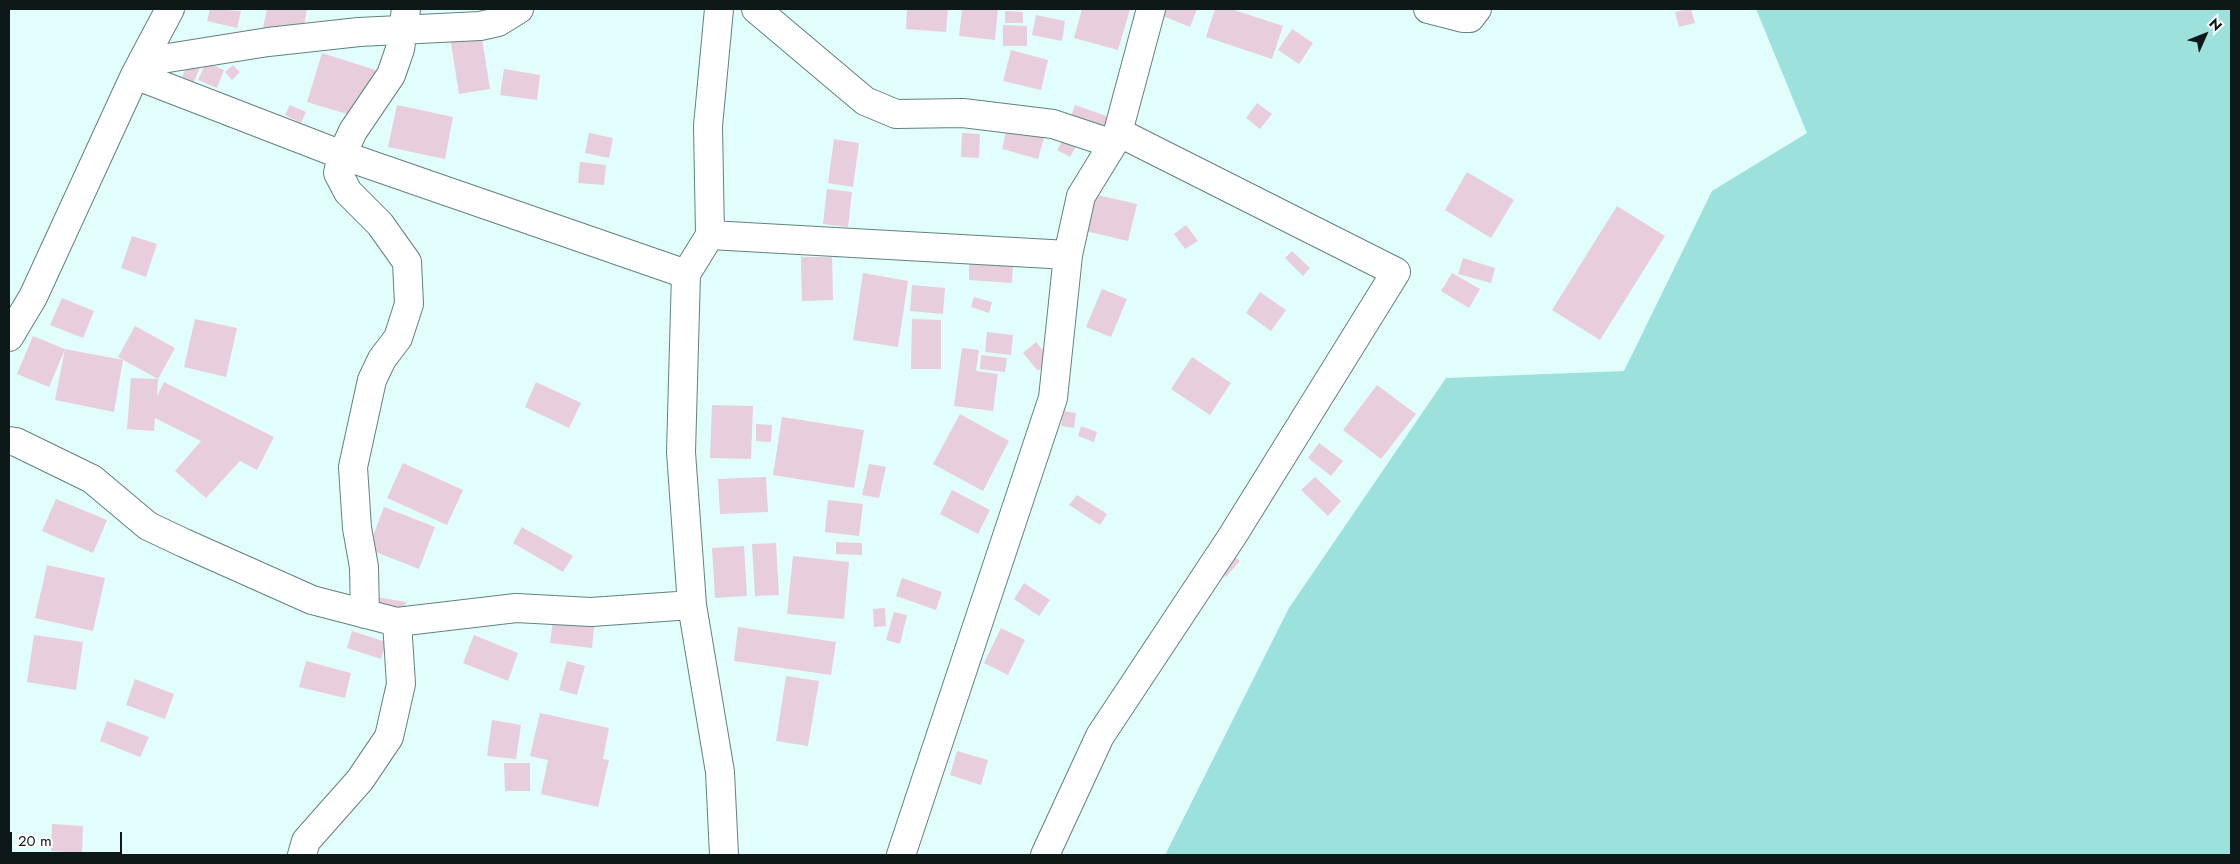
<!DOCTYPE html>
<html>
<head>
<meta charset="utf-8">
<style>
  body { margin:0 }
  #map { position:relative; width:2240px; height:864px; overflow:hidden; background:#e2fefc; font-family:Jost,sans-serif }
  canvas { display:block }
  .frame { position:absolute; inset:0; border:10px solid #0c1918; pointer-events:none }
  .north { position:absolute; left:2180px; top:10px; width:50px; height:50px; -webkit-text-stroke:4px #fff; paint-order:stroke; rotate:46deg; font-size:14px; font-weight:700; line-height:20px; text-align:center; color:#0c1918 }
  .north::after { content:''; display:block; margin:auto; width:18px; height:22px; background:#0c1918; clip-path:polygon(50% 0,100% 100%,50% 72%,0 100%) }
  .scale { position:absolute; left:10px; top:832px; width:112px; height:22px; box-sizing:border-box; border:2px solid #0c1918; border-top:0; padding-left:6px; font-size:15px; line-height:18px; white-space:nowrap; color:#0c1918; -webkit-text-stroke:4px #fff; paint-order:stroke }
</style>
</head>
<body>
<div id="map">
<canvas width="2240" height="864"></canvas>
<div class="frame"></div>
<div class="north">N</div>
<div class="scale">20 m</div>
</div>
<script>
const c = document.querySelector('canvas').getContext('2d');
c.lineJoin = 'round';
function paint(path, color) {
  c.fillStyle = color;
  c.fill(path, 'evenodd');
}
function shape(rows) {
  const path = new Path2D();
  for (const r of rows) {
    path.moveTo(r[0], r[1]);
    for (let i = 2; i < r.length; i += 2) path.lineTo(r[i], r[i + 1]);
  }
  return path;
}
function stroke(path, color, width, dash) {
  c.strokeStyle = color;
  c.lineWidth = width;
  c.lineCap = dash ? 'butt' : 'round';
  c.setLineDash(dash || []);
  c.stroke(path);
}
const green = shape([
  [1756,9,2231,9,2231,855,1165,855,1289,608,1446,378,1624,371,1712,191,1807,133]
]);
const building = shape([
  [210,9,241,11,237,28,207,21],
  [267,9,307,9,302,36,263,28],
  [907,9,948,9,946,32,906,29],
  [962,9,998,9,995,40,959,36],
  [1082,9,1130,9,1118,50,1074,38],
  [1160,9,1197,9,1190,27,1158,14],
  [1215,9,1231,9,1283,26,1272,59,1206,37],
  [1691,9,1695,23,1679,27,1675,12],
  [1005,11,1023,12,1023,23,1005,23],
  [478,13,490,89,459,94,447,18],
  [1036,15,1065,21,1062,41,1032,35],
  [1003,25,1027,26,1027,46,1003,46],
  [1292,29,1313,43,1299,64,1278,50],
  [1011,50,1048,60,1041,90,1003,81],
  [322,53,391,75,377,123,307,102],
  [189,60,201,65,194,82,182,77],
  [206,62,224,70,217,88,198,80],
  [233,65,240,72,232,80,225,72],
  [504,69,540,75,537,100,500,95],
  [1257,103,1272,114,1260,129,1246,118],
  [290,105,306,112,301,123,285,115],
  [397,105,453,117,445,159,388,147],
  [1075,105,1112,118,1105,138,1068,125],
  [1008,123,1045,134,1038,159,1002,149],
  [589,133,613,138,609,158,585,153],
  [962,133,980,134,979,158,961,157],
  [1066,135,1078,143,1070,157,1057,150],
  [834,139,859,143,853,187,828,183],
  [580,162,606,165,604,185,578,183],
  [1467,172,1514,200,1491,238,1445,210],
  [827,189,852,192,848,227,823,224],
  [1089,193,1137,204,1128,241,1081,230],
  [1617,206,1665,236,1600,340,1552,310],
  [1186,225,1198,241,1185,249,1174,234],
  [132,236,157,244,146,277,121,268],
  [1292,251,1310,268,1303,276,1285,258],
  [801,257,832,257,833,300,802,301],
  [1463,258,1495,268,1491,283,1458,274],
  [969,262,1013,264,1012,283,969,280],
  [863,273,908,281,898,347,853,340],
  [1452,273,1480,289,1469,308,1441,291],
  [912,285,945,288,943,314,910,311],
  [1102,289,1127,299,1111,337,1086,327],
  [1260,292,1286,310,1271,331,1246,313],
  [974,297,992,302,989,313,971,307],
  [62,298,94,311,83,338,50,325],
  [195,319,237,328,226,377,184,367],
  [912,319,941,320,941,369,911,369],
  [135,326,175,348,158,379,118,357],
  [987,332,1013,335,1011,355,985,352],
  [33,336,65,349,123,360,114,412,55,400,65,349,49,387,17,374],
  [1036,342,1051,360,1038,371,1023,353],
  [962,348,979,350,976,371,998,374,993,411,954,406],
  [981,355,1007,358,1005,372,980,369],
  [1192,357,1231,383,1210,415,1171,389],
  [131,378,158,379,157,396,164,382,274,437,257,470,240,461,206,498,175,471,201,441,155,418,154,431,127,429],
  [536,382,581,403,569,428,525,407],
  [1377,385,1416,414,1381,459,1343,430],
  [712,405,753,406,751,459,710,458],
  [1064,411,1076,413,1074,428,1061,426],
  [960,414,1009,441,983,491,933,464],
  [782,417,864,430,854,488,773,475],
  [756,424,772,425,771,442,756,441],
  [1081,426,1097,432,1094,442,1078,436],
  [1319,443,1343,461,1331,476,1308,458],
  [403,463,463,490,447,525,387,498],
  [869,464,886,467,879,498,862,495],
  [766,477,768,512,720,514,718,479],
  [1315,477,1341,501,1328,516,1301,490],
  [952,490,990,510,978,534,940,514],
  [1077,495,1107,514,1100,525,1069,505],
  [56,499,107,520,93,553,42,531],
  [828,500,863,504,859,536,825,532],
  [384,507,435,527,419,569,368,549],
  [522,527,573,556,563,572,513,543],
  [836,542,862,543,862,555,836,554],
  [776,543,779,595,755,596,752,544],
  [744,546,747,596,715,598,712,548],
  [1230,552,1240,561,1226,577,1216,568],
  [793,556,849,562,844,619,787,614],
  [47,565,105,578,93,631,35,618],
  [902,578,942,592,936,610,896,596],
  [1024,583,1050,600,1039,616,1014,599],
  [377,597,406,602,403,618,375,613],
  [885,608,886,626,874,627,873,609],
  [894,612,907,615,900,644,886,640],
  [554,613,595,618,592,648,550,643],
  [738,627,836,642,831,675,734,661],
  [1001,628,1025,640,1008,675,984,663],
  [352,631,386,642,381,659,347,648],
  [34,635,83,642,76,690,27,682],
  [474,635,518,653,508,681,463,663],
  [306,661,351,673,345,698,299,687],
  [567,661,585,666,577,695,559,690],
  [786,676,819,681,808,746,776,741],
  [135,679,174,694,165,719,126,705],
  [540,713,609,728,603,759,609,760,598,807,541,794,548,760,530,756],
  [492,720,521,725,516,759,487,756],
  [107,721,149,737,140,757,100,741],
  [957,751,988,760,981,785,950,775],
  [504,763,530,763,530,791,505,791],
  [52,824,83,826,82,853,51,851]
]);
const minor = shape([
  [719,9,708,126,710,235,686,274,681,452,692,605,720,772,724,855],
  [756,9,865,101,896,114,963,113,1053,124,1113,144],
  [1428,9,1463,18,1470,18,1477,9],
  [143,62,268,42,359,32,480,26,498,22,519,9],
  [135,75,342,155,686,274],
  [710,235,1068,255],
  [9,337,33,297,135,75,170,9],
  [9,441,16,442,92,479,148,526,184,543,312,600,397,622,516,608,591,612,692,605],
  [365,614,364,567,357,528,353,467,372,380,382,359,398,338,409,304,407,262,380,224,348,192,338,173,342,155,353,131,391,75,400,49,406,9],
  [302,855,306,841,360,780,389,737,401,684,397,622],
  [901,855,1053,398,1068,255,1081,196,1113,144,1118,132,1151,9],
  [1045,855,1100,736,1233,535,1396,272,1118,132]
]);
paint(green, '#9ce1dc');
paint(building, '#e8cddd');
stroke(minor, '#61827f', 30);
stroke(minor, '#fff', 28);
</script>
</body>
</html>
